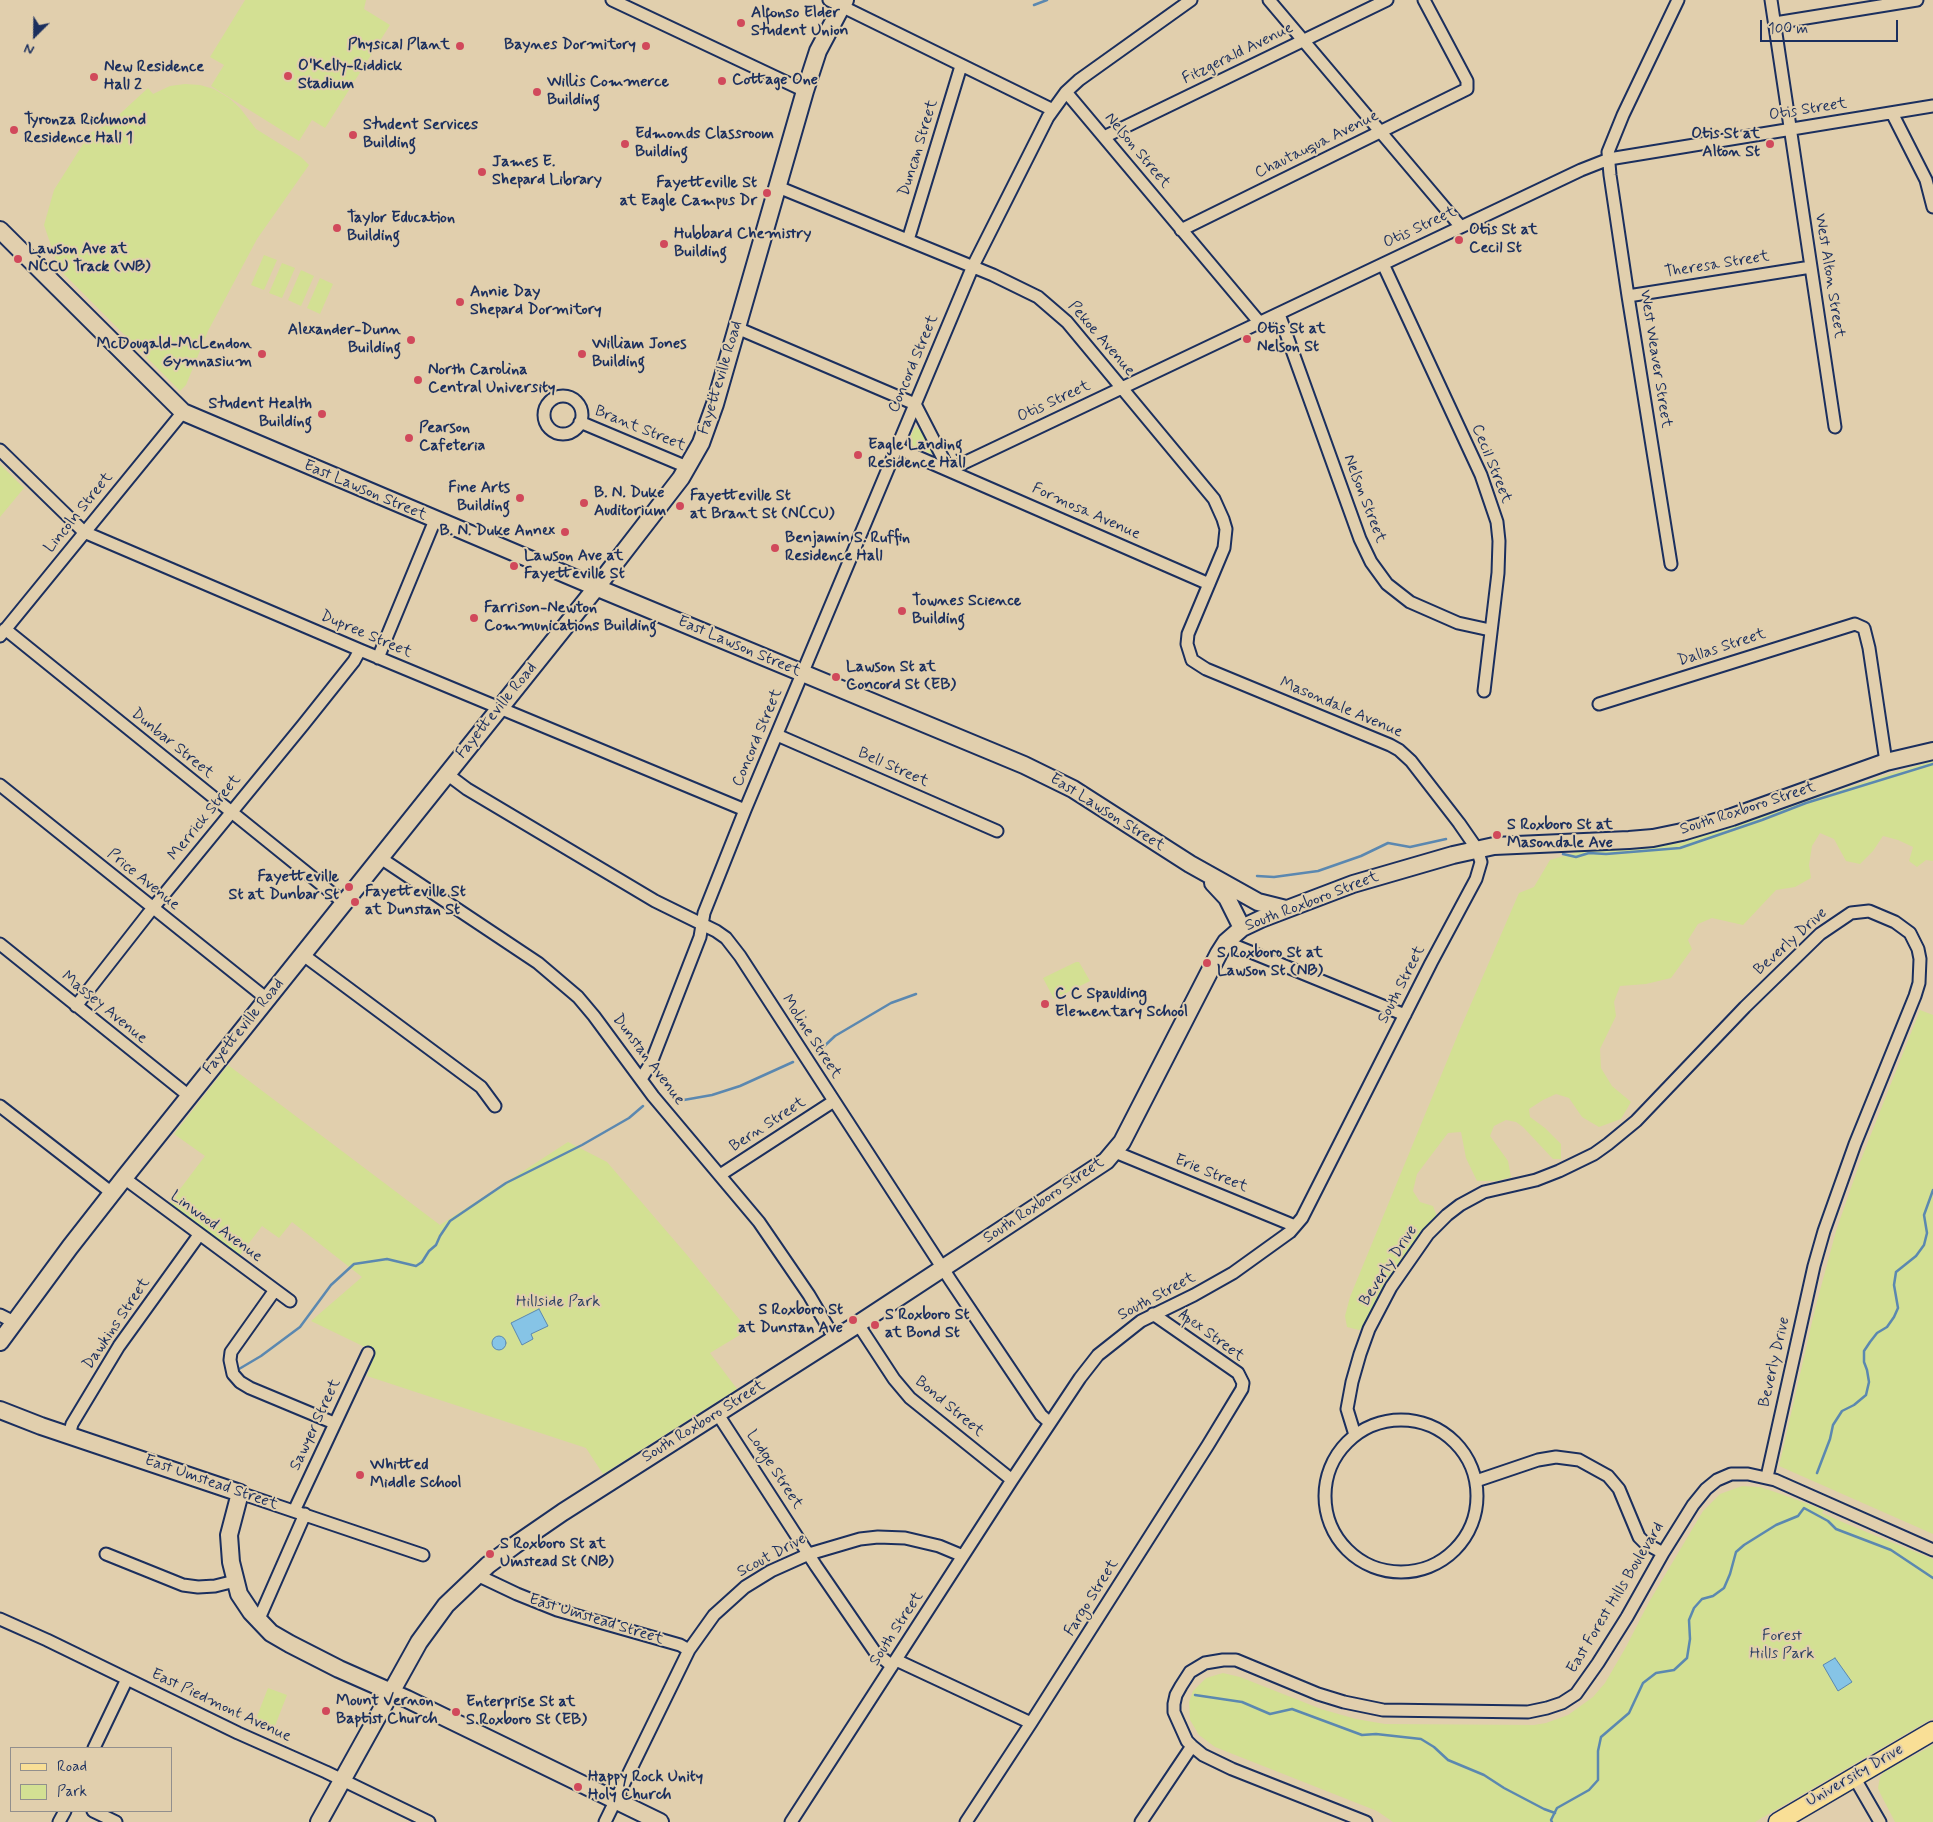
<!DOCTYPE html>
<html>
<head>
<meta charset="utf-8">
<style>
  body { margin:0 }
  #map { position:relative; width:1933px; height:1822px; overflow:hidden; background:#e1cfad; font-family:Mynerve,sans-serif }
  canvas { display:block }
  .legend { position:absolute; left:10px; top:1747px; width:162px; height:65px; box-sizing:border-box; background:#e1cfad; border:1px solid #928f8d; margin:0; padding:6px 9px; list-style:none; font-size:15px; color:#1b2f5e }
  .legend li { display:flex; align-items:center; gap:10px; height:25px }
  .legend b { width:25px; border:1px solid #928f8d }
  .north { position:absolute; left:10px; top:10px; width:50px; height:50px; -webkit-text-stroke:4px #e1cfad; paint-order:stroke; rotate:203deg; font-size:14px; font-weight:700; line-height:20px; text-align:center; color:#1b2f5e }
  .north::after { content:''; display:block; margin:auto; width:18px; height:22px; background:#1b2f5e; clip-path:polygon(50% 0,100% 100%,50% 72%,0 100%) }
  .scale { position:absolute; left:1760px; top:20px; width:138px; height:22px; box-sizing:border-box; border:2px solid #1b2f5e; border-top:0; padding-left:6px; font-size:15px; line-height:18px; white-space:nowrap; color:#1b2f5e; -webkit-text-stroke:4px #e1cfad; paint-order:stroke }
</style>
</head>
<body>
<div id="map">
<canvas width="1933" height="1822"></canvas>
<ul class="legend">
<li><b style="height:6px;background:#f9df96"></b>Road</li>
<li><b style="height:14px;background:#d3e093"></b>Park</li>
</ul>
<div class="north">N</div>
<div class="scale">100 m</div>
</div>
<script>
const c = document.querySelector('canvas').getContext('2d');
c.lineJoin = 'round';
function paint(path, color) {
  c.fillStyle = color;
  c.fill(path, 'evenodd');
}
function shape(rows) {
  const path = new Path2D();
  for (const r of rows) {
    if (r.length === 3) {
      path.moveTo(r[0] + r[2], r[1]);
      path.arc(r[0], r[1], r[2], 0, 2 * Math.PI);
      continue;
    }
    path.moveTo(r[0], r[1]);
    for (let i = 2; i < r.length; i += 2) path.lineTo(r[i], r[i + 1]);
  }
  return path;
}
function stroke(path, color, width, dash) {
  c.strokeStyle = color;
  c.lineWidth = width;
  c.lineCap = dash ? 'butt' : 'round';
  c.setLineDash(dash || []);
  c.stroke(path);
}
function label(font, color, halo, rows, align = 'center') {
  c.font = font + ' Mynerve,sans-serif';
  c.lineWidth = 4;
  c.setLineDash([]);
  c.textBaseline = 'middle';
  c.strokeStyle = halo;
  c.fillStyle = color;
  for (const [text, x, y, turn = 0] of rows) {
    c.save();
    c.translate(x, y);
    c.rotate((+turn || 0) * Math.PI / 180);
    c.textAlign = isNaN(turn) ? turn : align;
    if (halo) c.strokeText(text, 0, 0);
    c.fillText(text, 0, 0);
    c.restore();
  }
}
const green = shape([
  [245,0,366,0,364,9,390,25,325,128,312,120,299,141,211,86,224,65,210,57],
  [185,84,200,85,214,89,229,98,240,108,256,129,301,157,309,165,257,239,208,331,186,385,180,391,59,269,44,225,54,190,90,133,110,123,148,88,153,94,170,86],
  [264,255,277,260,264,290,251,285],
  [282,263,295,268,282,298,269,293],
  [301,270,314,276,301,306,288,300],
  [320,278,333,284,320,314,307,308],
  [915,427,921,430,935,451,935,455,910,445,909,440],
  [0,464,24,488,0,517],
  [1933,761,1933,861,1926,860,1917,867,1909,861,1913,847,1898,840,1883,836,1873,851,1860,864,1846,861,1834,839,1820,833,1812,846,1809,865,1811,878,1795,887,1776,890,1743,925,1712,918,1698,924,1688,940,1692,949,1671,978,1646,984,1620,986,1614,1002,1616,1016,1600,1049,1601,1068,1612,1086,1631,1102,1621,1119,1599,1127,1582,1117,1569,1098,1556,1094,1543,1100,1529,1109,1530,1117,1545,1128,1561,1144,1561,1159,1553,1159,1523,1127,1516,1122,1506,1120,1494,1126,1490,1136,1508,1161,1511,1177,1497,1181,1477,1181,1466,1158,1461,1132,1448,1133,1417,1174,1413,1191,1420,1202,1433,1206,1437,1217,1410,1247,1385,1287,1364,1326,1359,1330,1347,1327,1345,1316,1350,1297,1461,1027,1519,893,1534,887,1550,860,1577,852,1631,849,1681,843,1883,776],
  [1076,962,1079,962,1090,981,1054,999,1043,978],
  [1920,1010,1933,1015,1933,1534,1779,1466,1815,1309,1836,1231,1860,1162],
  [228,1065,440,1225,568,1142,607,1162,687,1255,748,1330,710,1353,737,1389,603,1474,586,1448,367,1376,375,1352,311,1321,362,1277,292,1222,279,1238,262,1226,239,1256,168,1205,205,1156,174,1134],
  [1742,1486,1760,1487,1784,1495,1824,1510,1822,1513,1847,1524,1933,1559,1933,1718,1755,1822,1393,1822,1377,1811,1215,1747,1199,1735,1190,1720,1189,1702,1193,1691,1206,1678,1223,1673,1240,1677,1321,1709,1356,1719,1385,1724,1534,1725,1546,1723,1568,1715,1593,1697,1605,1683,1626,1647,1649,1602,1703,1511,1720,1494],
  [268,1688,287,1695,273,1731,254,1724],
  [1933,1745,1933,1822,1895,1822,1880,1793,1878,1788,1880,1777,1884,1772]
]);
const water = shape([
  [539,1309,548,1326,531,1334,533,1339,522,1345,511,1323,539,1309],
  [499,1343,7],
  [1835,1658,1852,1682,1838,1691,1823,1665,1835,1658]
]);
const stream = shape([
  [1034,5,1047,0],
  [1563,854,1576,857,1589,853,1606,854,1680,848,1762,820,1806,803,1933,764],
  [1257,876,1274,877,1318,871,1361,856,1388,843,1410,847,1446,839],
  [817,1053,835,1036,891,1003,916,994],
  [678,1101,712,1095,740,1086,793,1062],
  [239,1369,261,1356,300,1327,331,1285,354,1264,387,1259,416,1266,422,1262,429,1251,436,1245,440,1236,450,1221,506,1183,582,1145,629,1118,643,1106],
  [1817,1473,1830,1439,1833,1425,1842,1411,1854,1405,1866,1395,1869,1382,1867,1370,1864,1362,1864,1351,1870,1342,1877,1333,1887,1327,1894,1317,1898,1308,1894,1285,1896,1272,1916,1256,1924,1245,1927,1233,1924,1215,1933,1190],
  [1195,1695,1242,1702,1270,1714,1292,1709,1362,1735,1376,1734,1421,1739,1434,1747,1448,1760,1484,1775,1504,1788,1544,1809,1555,1813],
  [1552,1822,1551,1820,1557,1808,1589,1790,1598,1780,1598,1751,1601,1737,1629,1713,1643,1683,1656,1673,1674,1670,1687,1658,1690,1639,1689,1620,1694,1608,1702,1599,1713,1596,1724,1588,1730,1574,1736,1552,1744,1545,1776,1525,1798,1516,1804,1508,1828,1521,1836,1529,1891,1550,1933,1578]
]);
const street = shape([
  [612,0,805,91],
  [829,0,1053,110],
  [1269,0,1461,227],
  [1771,0,1835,427],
  [1775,23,1917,0],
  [1066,92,1260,323],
  [1892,113,1926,180,1933,207],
  [1104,137,1387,0],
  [778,187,993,275,1038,297,1067,322,1214,499,1223,519,1226,529,1224,548,1188,634,1187,644,1192,660,1206,669,1390,745,1399,750,1411,761,1459,823,1477,849,1481,862,1476,879,1431,963,1302,1218,1290,1232,1233,1273,1194,1295,1141,1321,1098,1355,1080,1378,1012,1480,791,1822],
  [1181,230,1467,89,1467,81,1424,0],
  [908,240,961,66],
  [1383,264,1481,475,1497,522,1499,541,1498,573,1484,691],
  [1628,296,1811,267],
  [1279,314,1360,539,1371,562,1387,584,1410,602,1458,623,1490,630],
  [737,328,915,404,949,470],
  [563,415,19],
  [580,422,687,467],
  [897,448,1209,584],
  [0,450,84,532,360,650,745,810],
  [949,470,1581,170,1609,159,1933,106],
  [1671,564,1628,296,1610,175,1608,152,1623,115,1678,0],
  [5,629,343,902],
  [0,636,183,412],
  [378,658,435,520],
  [1599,704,1855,624,1864,628,1869,648,1886,762],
  [777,735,997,831],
  [447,774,467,789,655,901,716,931,726,938,740,956,951,1281,1041,1415,1050,1423],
  [0,785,267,999],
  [379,857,538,963,578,997,594,1016,653,1096,759,1222,809,1295,835,1339],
  [1226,942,1405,1015],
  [0,944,189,1096],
  [302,954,481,1087,495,1106],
  [76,1006,148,914,303,725,354,661,360,650],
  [641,1079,651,1063,700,937,704,913,745,810,973,266,1048,117,1066,92,1079,80,1191,0],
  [0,1106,112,1193],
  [1115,1152,1295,1226],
  [720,1175,834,1101],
  [124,1178,290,1301],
  [275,1290,231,1352,230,1360,233,1374,240,1382,250,1388,334,1423],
  [0,1315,14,1322],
  [858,1324,894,1379,910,1398,1012,1480],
  [717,1413,816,1566,875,1652,892,1666],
  [1401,1496,76],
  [69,1435,72,1424,119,1346,199,1235],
  [1355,1435,1347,1409,1352,1382,1360,1354,1369,1329,1391,1287,1428,1234,1447,1215,1460,1205,1484,1192,1536,1180,1559,1171,1594,1154,1608,1144,1636,1121,1745,1007,1820,934,1851,913,1869,911,1895,922,1910,933,1918,949,1920,959,1919,983,1915,996,1855,1144,1824,1231,1814,1266,1767,1477],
  [1476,1481,1538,1460,1556,1457,1579,1460,1608,1476,1619,1489,1639,1537,1645,1543,1663,1553],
  [240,1493,423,1555],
  [294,1511,368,1353],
  [106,1554,183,1585,198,1587,215,1586,235,1581],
  [477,1575,517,1594,557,1610,680,1645,689,1650],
  [0,1619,47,1640,238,1733,326,1772,429,1822],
  [258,1621,305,1514],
  [896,1660,1031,1723],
  [94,1748,127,1679],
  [1854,1777,1880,1822],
  [93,1811,116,1822],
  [59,1822,65,1811],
  [605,1822,689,1650,714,1615,745,1587,771,1571,809,1554,860,1539,878,1537,905,1538,939,1546,963,1556],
  [966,1822,1031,1723,1208,1445,1242,1389,1243,1383,1238,1373,1153,1314],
  [1141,1822,1192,1746],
  [1366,1822,1232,1769,1203,1755,1192,1746,1187,1741,1178,1721,1174,1712,1174,1704,1176,1695,1181,1686,1190,1672,1205,1663,1223,1660,1236,1660,1318,1694,1344,1702,1383,1710,1528,1712,1547,1708,1562,1703,1576,1694,1598,1663,1627,1617,1663,1553,1693,1505,1706,1489,1717,1480,1731,1474,1748,1474,1775,1480,1933,1550]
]);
const secondary = shape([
  [0,230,183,412,605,591,1024,765,1073,789,1190,864,1258,902,1286,909],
  [1213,883,1227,898,1242,928],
  [0,1342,70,1247,124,1178,596,588,681,478,701,443,715,404,805,91,818,51,845,0],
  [0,1410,41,1426,240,1493,229,1535,231,1562,239,1594,251,1612,271,1633,290,1644,339,1669,407,1699,660,1822],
  [319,1822,419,1642,446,1605,488,1565,515,1545,563,1512,858,1324,1106,1161,1122,1142,1219,953,1226,942,1242,928,1261,919,1353,884,1453,855,1494,846,1629,840,1653,838,1682,832,1732,817,1886,762,1933,751]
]);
const primary = shape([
  [1778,1822,1933,1731]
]);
const markers = [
  [741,23,5,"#d1495b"],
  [460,46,5,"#d1495b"],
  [646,46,5,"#d1495b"],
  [288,76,5,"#d1495b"],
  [94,77,5,"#d1495b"],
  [722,81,5,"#d1495b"],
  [537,92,5,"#d1495b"],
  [14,130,5,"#d1495b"],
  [353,135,5,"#d1495b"],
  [625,144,5,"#d1495b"],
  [1770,144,5,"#d1495b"],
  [482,172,5,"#d1495b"],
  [767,193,5,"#d1495b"],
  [337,228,5,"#d1495b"],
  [1459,240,5,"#d1495b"],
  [664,244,5,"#d1495b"],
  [18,259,5,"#d1495b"],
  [460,302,5,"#d1495b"],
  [1247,339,5,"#d1495b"],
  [411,340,5,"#d1495b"],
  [262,354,5,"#d1495b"],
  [582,354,5,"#d1495b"],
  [418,380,5,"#d1495b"],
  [322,414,5,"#d1495b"],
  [409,438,5,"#d1495b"],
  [858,455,5,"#d1495b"],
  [520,498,5,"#d1495b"],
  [584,503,5,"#d1495b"],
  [680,506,5,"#d1495b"],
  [565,532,5,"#d1495b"],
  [775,548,5,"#d1495b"],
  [514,566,5,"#d1495b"],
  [902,611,5,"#d1495b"],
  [474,618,5,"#d1495b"],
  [836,677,5,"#d1495b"],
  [1497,835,5,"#d1495b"],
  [349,887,5,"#d1495b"],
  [355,902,5,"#d1495b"],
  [1207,963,5,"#d1495b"],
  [1045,1004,5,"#d1495b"],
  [853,1320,5,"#d1495b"],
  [875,1325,5,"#d1495b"],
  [360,1475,5,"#d1495b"],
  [490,1554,5,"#d1495b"],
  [326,1711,5,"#d1495b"],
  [456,1712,5,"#d1495b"],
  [578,1787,5,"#d1495b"]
];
const poiNames = [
  ["Alfonso Elder",751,14],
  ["Student Union",751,32],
  ["Physical Plant",450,46,"right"],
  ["Baynes Dormitory",636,46,"right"],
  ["O'Kelly-Riddick",298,67],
  ["Stadium",298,85],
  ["New Residence",104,68],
  ["Hall 2",104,86],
  ["Cottage One",732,81],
  ["Willis Commerce",547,83],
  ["Building",547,101],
  ["Tyronza Richmond",24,121],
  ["Residence Hall 1",24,139],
  ["Student Services",363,126],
  ["Building",363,144],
  ["Edmonds Classroom",635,135],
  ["Building",635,153],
  ["Otis St at",1760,135,"right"],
  ["Alton St",1760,153,"right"],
  ["James E.",492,163],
  ["Shepard Library",492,181],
  ["Fayetteville St",757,184,"right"],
  ["at Eagle Campus Dr",757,202,"right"],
  ["Taylor Education",347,219],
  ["Building",347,237],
  ["Otis St at",1469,231],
  ["Cecil St",1469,249],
  ["Hubbard Chemistry",674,235],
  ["Building",674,253],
  ["Lawson Ave at",28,250],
  ["NCCU Track (WB)",28,268],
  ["Annie Day",470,293],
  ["Shepard Dormitory",470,311],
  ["Otis St at",1257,330],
  ["Nelson St",1257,348],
  ["Alexander-Dunn",401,331,"right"],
  ["Building",401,349,"right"],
  ["McDougald-McLendon",252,345,"right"],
  ["Gymnasium",252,363,"right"],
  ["William Jones",592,345],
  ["Building",592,363],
  ["North Carolina",428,371],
  ["Central University",428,389],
  ["Student Health",312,405,"right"],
  ["Building",312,423,"right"],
  ["Pearson",419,429],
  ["Cafeteria",419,447],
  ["Eagle Landing",868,446],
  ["Residence Hall",868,464],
  ["Fine Arts",510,489,"right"],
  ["Building",510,507,"right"],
  ["B. N. Duke",594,494],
  ["Auditorium",594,512],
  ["Fayetteville St",690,497],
  ["at Brant St (NCCU)",690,515],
  ["B. N. Duke Annex",555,532,"right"],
  ["Benjamin S. Ruffin",785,539],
  ["Residence Hall",785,557],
  ["Lawson Ave at",524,557],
  ["Fayetteville St",524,575],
  ["Townes Science",912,602],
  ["Building",912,620],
  ["Farrison-Newton",484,609],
  ["Communications Building",484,627],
  ["Lawson St at",846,668],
  ["Concord St (EB)",846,686],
  ["S Roxboro St at",1507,826],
  ["Masondale Ave",1507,844],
  ["Fayetteville",339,878,"right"],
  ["St at Dunbar St",339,896,"right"],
  ["Fayetteville St",365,893],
  ["at Dunstan St",365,911],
  ["S Roxboro St at",1217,954],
  ["Lawson St (NB)",1217,972],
  ["C C Spaulding",1055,995],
  ["Elementary School",1055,1013],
  ["S Roxboro St",843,1311,"right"],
  ["at Dunstan Ave",843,1329,"right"],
  ["S Roxboro St",885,1316],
  ["at Bond St",885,1334],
  ["Whitted",370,1466],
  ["Middle School",370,1484],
  ["S Roxboro St at",500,1545],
  ["Umstead St (NB)",500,1563],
  ["Mount Vernon",336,1702],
  ["Baptist Church",336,1720],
  ["Enterprise St at",466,1703],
  ["S Roxboro St (EB)",466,1721],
  ["Happy Rock Unity",588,1778],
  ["Holy Church",588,1796]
];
const streetNames = [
  ["Fitzgerald Avenue",1238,54,-26],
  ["Otis Street",1808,110,-9],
  ["Chautauqua Avenue",1317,145,-26],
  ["Duncan Street",919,148,-73],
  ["Nelson Street",1137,151,50],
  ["Otis Street",1420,228,-25],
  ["Theresa Street",1717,265,-9],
  ["West Alton Street",1829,276,81],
  ["Pekoe Avenue",1101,339,49],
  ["West Weaver Street",1655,359,81],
  ["Concord Street",914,364,-67],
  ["Fayetteville Road",721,378,-73],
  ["Otis Street",1054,402,-25],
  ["Brant Street",640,429,22],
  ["Cecil Street",1491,464,68],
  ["East Lawson Street",365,491,23],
  ["Nelson Street",1364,499,69],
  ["Formosa Avenue",1086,512,24],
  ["Lincoln Street",79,513,-51],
  ["Dupree Street",366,635,23],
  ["East Lawson Street",739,647,23],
  ["Dallas Street",1722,648,-18],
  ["Masondale Avenue",1341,708,23],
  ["Fayetteville Road",497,711,-51],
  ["Concord Street",758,738,-67],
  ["Dunbar Street",172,744,39],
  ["Bell Street",893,768,24],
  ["South Roxboro Street",1748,809,-18],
  ["East Lawson Street",1107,813,32],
  ["Merrick Street",205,818,-51],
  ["Price Avenue",143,880,39],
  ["South Roxboro Street",1312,902,-21],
  ["Beverly Drive",1791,942,-42],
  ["South Street",1402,985,-63],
  ["Massey Avenue",104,1008,39],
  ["Fayetteville Road",244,1027,-51],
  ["Moline Street",811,1037,57],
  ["Dunstan Avenue",648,1060,53],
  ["Bern Street",768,1125,-33],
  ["Erie Street",1211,1174,22],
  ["South Roxboro Street",1044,1201,-34],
  ["Linwood Avenue",216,1227,36],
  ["Beverly Drive",1389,1266,-57],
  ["South Street",1157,1297,-28],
  ["Dawkins Street",117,1324,-56],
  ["Apex Street",1211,1336,36],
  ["Beverly Drive",1775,1362,-77],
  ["Bond Street",949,1407,40],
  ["South Roxboro Street",704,1422,-32],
  ["Sawyer Street",316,1425,-65],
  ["Lodge Street",774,1470,57],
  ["East Umstead Street",211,1483,19],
  ["Scout Drive",772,1556,-28],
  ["Fargo Street",1092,1598,-58],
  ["East Forest Hills Boulevard",1616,1598,-59],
  ["East Umstead Street",596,1620,17],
  ["South Street",897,1629,-57],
  ["East Piedmont Avenue",221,1706,25],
  ["University Drive",1855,1776,-30]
];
const parkNames = [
  ["Hillside Park",558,1303],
  ["Forest",1782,1637],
  ["Hills Park",1782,1655]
];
paint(green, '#d3e093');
paint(water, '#86c4e6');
stroke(water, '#5b88b0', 1);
stroke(stream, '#5b88b0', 2.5);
stroke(street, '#1b2f5e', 15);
stroke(secondary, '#1b2f5e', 20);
stroke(primary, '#1b2f5e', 21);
stroke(street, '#e1cfad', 11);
stroke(secondary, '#e1cfad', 16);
stroke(primary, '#f9df96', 18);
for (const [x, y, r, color] of markers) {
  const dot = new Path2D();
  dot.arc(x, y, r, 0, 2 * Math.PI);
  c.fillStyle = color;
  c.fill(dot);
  stroke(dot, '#e1cfad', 2);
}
label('bold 16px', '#1b2f5e', '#e1cfad', poiNames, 'left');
label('16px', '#1b2f5e', '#e1cfad', streetNames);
label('16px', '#2d4163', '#e1cfad', parkNames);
</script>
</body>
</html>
